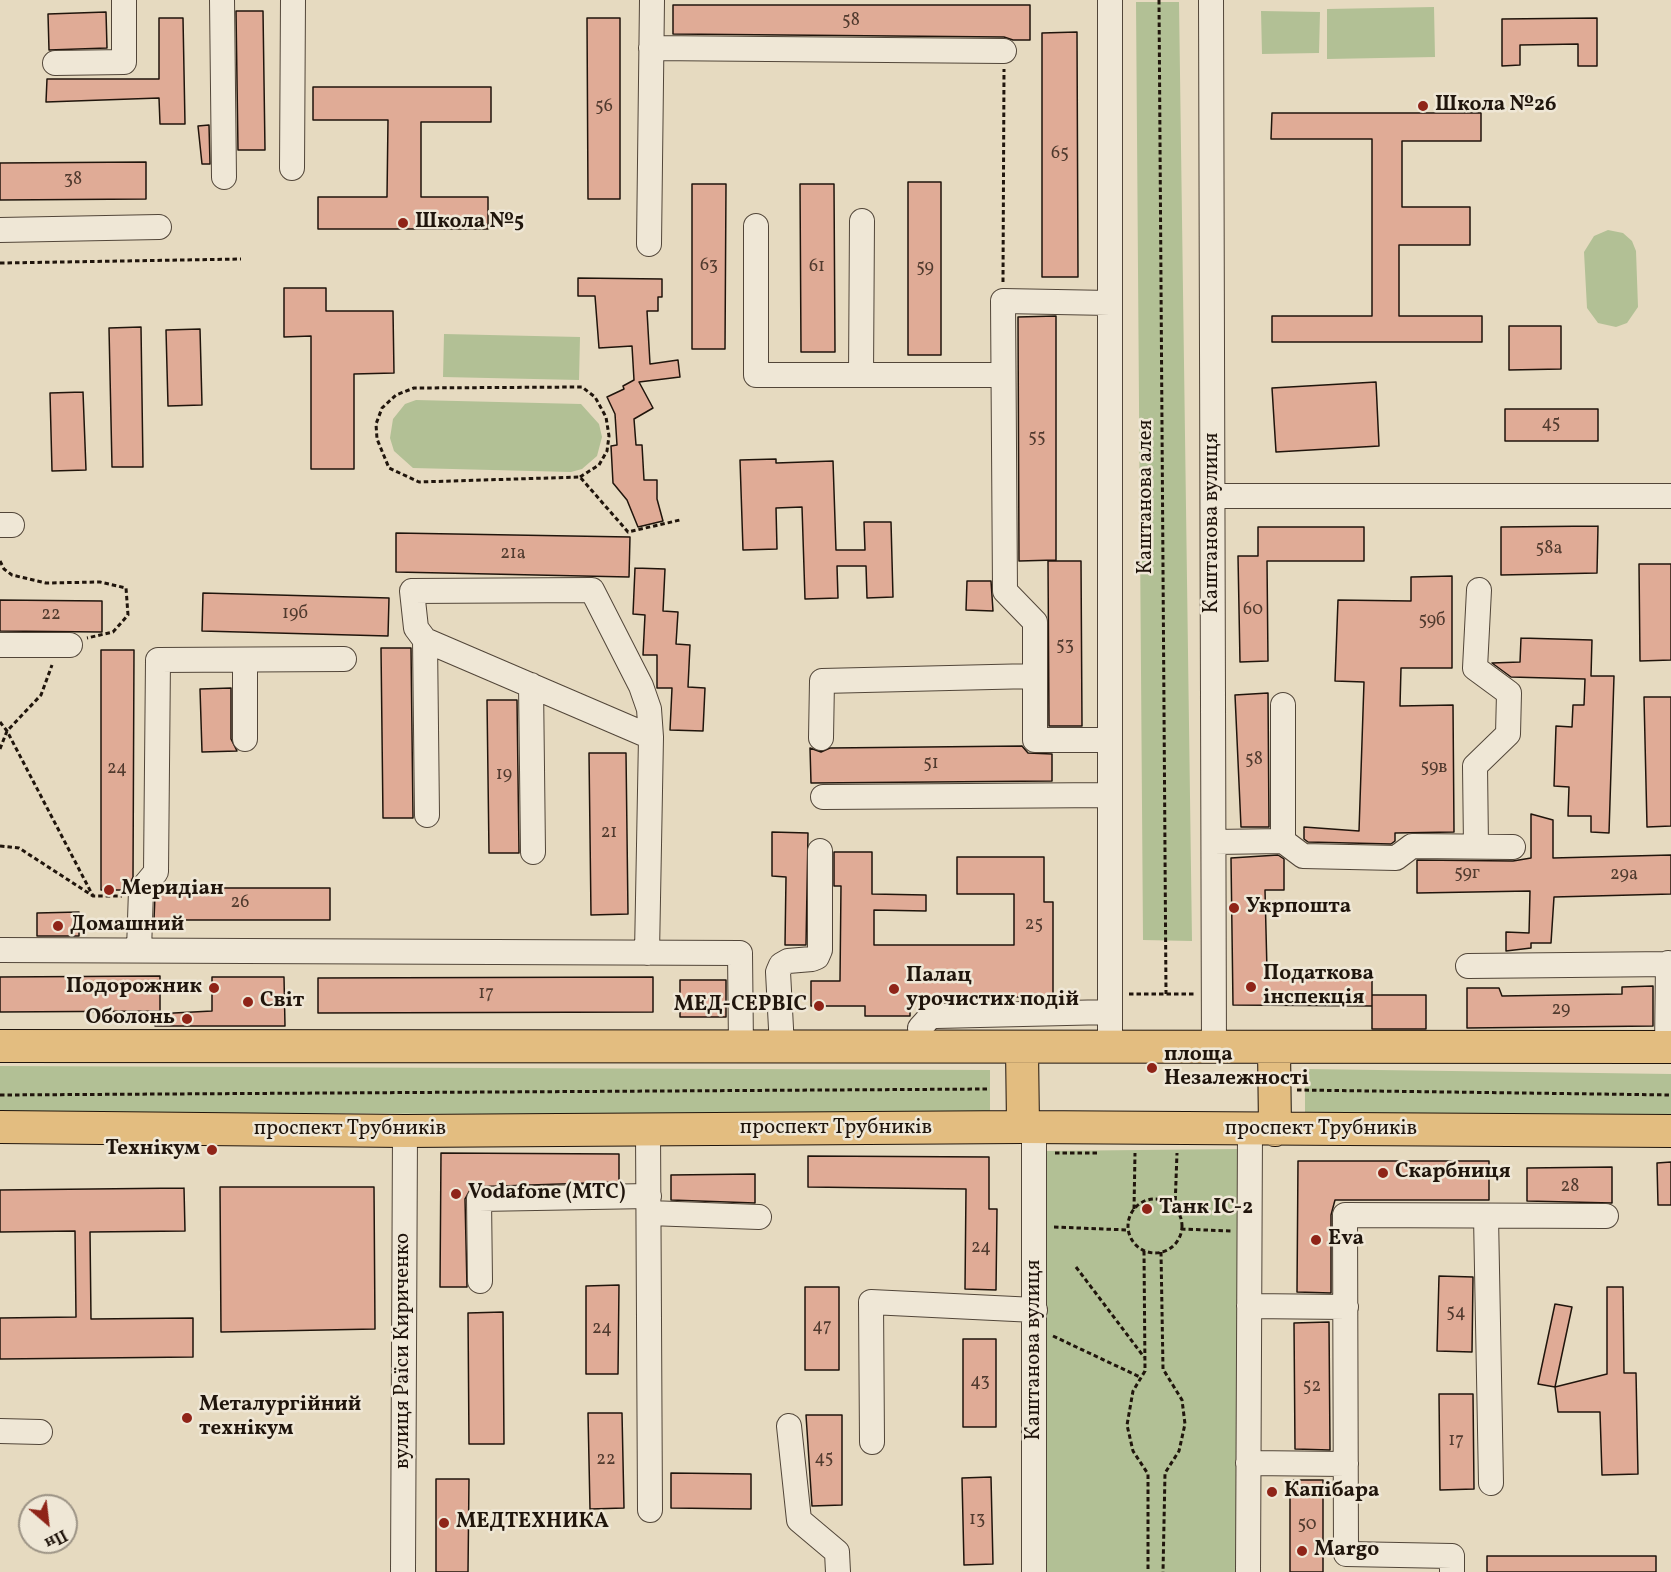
<!DOCTYPE html>
<html>
<head>
<meta charset="utf-8">
<style>
  body { margin:0 }
  #map { position:relative; width:1671px; height:1572px; overflow:hidden; background:#e6dac0; font-family:Vollkorn,serif }
  canvas { display:block }
  .north { position:absolute; left:18px; top:1494px; width:60px; height:60px; box-sizing:border-box; background:#efe7d6; border:2px solid #9c9385; border-radius:50%; rotate:152deg; font-size:16px; font-weight:700; line-height:24px; text-align:center; color:#20150c }
  .north::after { content:''; display:block; margin:auto; width:21px; height:27px; background:#8f2418; clip-path:polygon(50% 0,100% 100%,50% 72%,0 100%) }
</style>
</head>
<body>
<div id="map">
<canvas width="1671" height="1572"></canvas>
<div class="north">Пн</div>
</div>
<script>
const c = document.querySelector('canvas').getContext('2d');
c.lineJoin = 'round';
function paint(path, color) {
  c.fillStyle = color;
  c.fill(path, 'evenodd');
}
function shape(rows) {
  const path = new Path2D();
  for (const r of rows) {
    if (r.length === 3) {
      path.moveTo(r[0] + r[2], r[1]);
      path.arc(r[0], r[1], r[2], 0, 2 * Math.PI);
      continue;
    }
    path.moveTo(r[0], r[1]);
    for (let i = 2; i < r.length; i += 2) path.lineTo(r[i], r[i + 1]);
  }
  return path;
}
function stroke(path, color, width, dash) {
  c.strokeStyle = color;
  c.lineWidth = width;
  c.lineCap = dash ? 'butt' : 'round';
  c.setLineDash(dash || []);
  c.stroke(path);
}
function label(font, color, halo, rows, align = 'center') {
  c.font = font + ' Vollkorn,serif';
  c.lineWidth = 5;
  c.setLineDash([]);
  c.textBaseline = 'middle';
  c.strokeStyle = halo;
  c.fillStyle = color;
  for (const [text, x, y, turn = 0] of rows) {
    c.save();
    c.translate(x, y);
    c.rotate((+turn || 0) * Math.PI / 180);
    c.textAlign = isNaN(turn) ? turn : align;
    if (halo) c.strokeText(text, 0, 0);
    c.fillText(text, 0, 0);
    c.restore();
  }
}
const green = shape([
  [1136,2,1179,2,1192,941,1143,940],
  [1434,7,1435,57,1327,59,1327,9],
  [1261,11,1320,12,1319,53,1262,54],
  [1608,230,1623,233,1632,241,1636,251,1638,307,1627,323,1616,327,1598,323,1587,308,1584,252,1594,236],
  [444,334,580,337,579,380,443,377],
  [416,400,581,404,599,424,602,437,597,456,582,469,571,472,413,468,394,451,390,438,393,419,405,404],
  [0,1066,990,1070,990,1116,0,1112],
  [1305,1069,1671,1074,1671,1119,1305,1114],
  [1238,1149,1241,1572,1045,1572,1042,1151]
]);
const building = shape([
  [673,5,1030,5,1030,40,1013,40,1004,37,673,34,673,5],
  [236,11,263,11,265,150,238,150,236,11],
  [106,12,107,48,49,50,48,14,106,12],
  [159,18,183,18,185,124,160,124,159,98,46,102,47,79,159,79,159,18],
  [587,18,620,18,620,199,588,199,587,18],
  [1597,18,1597,66,1578,66,1578,44,1520,45,1520,65,1502,66,1502,19,1597,18],
  [1077,32,1078,277,1042,277,1042,33,1077,32],
  [313,87,491,87,491,122,421,122,421,197,488,197,488,229,318,229,318,197,387,197,388,120,313,120,313,87],
  [1272,113,1481,113,1481,141,1402,141,1402,207,1470,207,1470,245,1399,245,1399,316,1482,316,1482,342,1272,342,1272,316,1372,316,1372,139,1271,139,1272,113],
  [209,125,210,164,202,164,198,126,209,125],
  [146,162,146,199,0,200,0,163,146,162],
  [908,182,941,182,941,355,908,355,908,182],
  [692,184,726,184,725,349,692,349,692,184],
  [800,184,834,184,835,352,801,352,800,184],
  [578,278,662,279,662,297,658,297,658,311,647,311,650,364,678,360,680,377,639,382,653,408,634,419,636,445,642,445,644,480,657,480,657,499,663,521,638,527,627,500,613,483,611,446,617,445,615,414,607,397,624,389,623,386,634,380,632,346,599,348,595,296,578,296,578,278],
  [284,288,326,288,326,311,393,311,394,373,354,374,354,469,311,469,311,336,284,337,284,288],
  [1056,316,1056,560,1019,561,1018,317,1056,316],
  [1509,326,1561,326,1561,369,1509,370,1509,326],
  [141,327,143,467,112,467,109,328,141,327],
  [200,329,202,405,168,406,166,330,200,329],
  [1376,382,1379,446,1276,452,1272,388,1376,382],
  [83,392,86,470,52,471,50,393,83,392],
  [1505,409,1598,409,1598,441,1505,441,1505,409],
  [776,459,776,463,833,461,836,550,865,550,864,522,891,522,893,597,867,598,866,566,837,566,838,598,805,599,802,507,776,508,777,549,743,550,740,460,776,459],
  [1598,526,1597,573,1501,575,1501,527,1598,526],
  [1258,527,1364,527,1364,561,1267,561,1268,661,1240,662,1238,556,1258,556,1258,527],
  [396,533,630,537,629,577,396,572,396,533],
  [1048,561,1081,561,1082,726,1049,726,1048,561],
  [1639,564,1671,564,1671,660,1640,661,1639,564],
  [635,568,665,569,663,611,678,612,676,644,690,645,688,687,705,688,703,731,670,730,672,688,657,688,657,655,643,655,645,615,633,614,635,568],
  [1452,576,1452,668,1401,668,1400,706,1453,705,1454,832,1395,833,1395,841,1391,844,1308,842,1304,839,1304,827,1359,831,1364,682,1335,681,1338,600,1411,601,1411,577,1452,576],
  [967,581,991,581,993,611,966,610,967,581],
  [203,593,389,598,388,636,202,631,203,593],
  [0,600,102,601,102,632,0,631,0,600],
  [1521,638,1592,640,1591,676,1614,676,1609,833,1591,832,1591,816,1568,816,1569,787,1554,786,1556,726,1572,727,1573,705,1584,705,1585,679,1511,677,1492,663,1520,662,1521,638],
  [381,648,411,648,413,818,383,818,381,648],
  [101,650,134,650,133,877,127,890,101,890,101,650],
  [231,688,231,739,237,751,202,752,200,689,231,688],
  [1268,693,1269,827,1241,827,1235,695,1268,693],
  [1644,697,1671,697,1671,826,1647,827,1644,697],
  [487,700,517,700,519,853,489,853,487,700],
  [1022,746,1028,753,1052,754,1052,781,811,783,810,748,821,752,830,748,1022,746],
  [589,753,626,753,628,914,591,915,589,753],
  [1531,814,1553,820,1553,858,1671,855,1671,894,1554,897,1551,943,1531,943,1531,948,1506,951,1506,932,1529,933,1530,891,1417,893,1417,860,1513,861,1531,858,1531,814],
  [772,832,808,833,806,945,785,945,786,877,772,876,772,832],
  [834,852,872,852,872,894,926,895,926,911,874,910,874,945,1014,945,1014,894,957,894,957,857,1044,857,1044,902,1053,902,1053,997,910,997,910,1016,865,1016,865,1006,811,1006,811,981,840,981,841,886,834,886,834,852],
  [1278,855,1284,859,1284,890,1265,890,1267,971,1372,970,1372,1006,1233,1005,1231,858,1278,855],
  [162,888,330,888,330,920,154,920,155,895,162,888],
  [79,912,79,936,37,936,37,913,79,912],
  [160,976,160,1011,0,1012,0,977,160,976],
  [212,977,284,977,285,1026,155,1026,155,1014,212,1011,212,977],
  [653,977,653,1012,318,1013,318,978,653,977],
  [680,980,726,980,726,1017,680,1017,680,980],
  [1653,986,1653,1026,1467,1028,1467,988,1499,988,1502,996,1622,994,1622,987,1653,986],
  [1372,995,1426,995,1426,1029,1372,1029,1372,995],
  [441,1153,619,1154,619,1182,472,1187,465,1199,467,1287,440,1287,441,1153],
  [808,1156,989,1157,989,1209,997,1209,996,1290,965,1289,966,1189,808,1187,808,1156],
  [1298,1161,1489,1161,1489,1200,1335,1200,1331,1215,1331,1293,1297,1292,1298,1161],
  [1671,1162,1671,1205,1658,1205,1657,1163,1671,1162],
  [1612,1167,1612,1203,1527,1201,1527,1168,1612,1167],
  [755,1174,755,1203,671,1200,671,1175,755,1174],
  [220,1187,374,1187,375,1329,221,1332,220,1187],
  [184,1188,185,1231,90,1232,91,1319,193,1318,193,1357,0,1359,0,1318,76,1317,75,1231,0,1232,0,1190,184,1188],
  [1439,1276,1473,1277,1472,1352,1437,1351,1439,1276],
  [619,1285,618,1374,586,1374,586,1286,619,1285],
  [805,1287,839,1287,839,1370,805,1370,805,1287],
  [1607,1287,1623,1287,1624,1373,1636,1373,1638,1474,1602,1475,1600,1412,1558,1412,1555,1387,1607,1374,1607,1287],
  [1555,1304,1572,1307,1555,1387,1538,1384,1555,1304],
  [503,1312,504,1444,469,1444,468,1313,503,1312],
  [1329,1322,1330,1450,1295,1449,1294,1323,1329,1322],
  [963,1339,996,1339,996,1427,963,1427,963,1339],
  [1439,1394,1473,1394,1474,1489,1440,1490,1439,1394],
  [588,1413,622,1413,624,1508,590,1509,588,1413],
  [806,1415,842,1415,842,1505,812,1506,806,1415],
  [671,1473,751,1474,751,1509,671,1508,671,1473],
  [991,1477,993,1564,964,1565,962,1478,991,1477],
  [436,1479,469,1479,468,1572,436,1572,436,1479],
  [1290,1480,1323,1480,1323,1572,1290,1572,1290,1480],
  [1487,1556,1656,1556,1656,1572,1487,1572,1487,1556]
]);
const path = shape([
  [1159,0,1166,994],
  [0,263,241,259],
  [1003,282,1004,69],
  [580,477,599,465,607,451,609,436,606,417,595,397,582,387,414,388,396,395,382,408,376,424,377,439,389,468,419,482,580,477,628,532,680,520],
  [0,561,4,569,12,575,46,583,100,582,126,588,128,615,113,632,87,638],
  [0,722,7,731,93,896],
  [0,749,7,731,41,695,52,665],
  [0,846,19,848,93,896,122,896],
  [1129,994,1195,994],
  [1297,1090,1671,1095],
  [0,1095,990,1089],
  [1055,1153,1099,1153],
  [1155,1226,27],
  [1175,1208,1177,1153],
  [1134,1209,1135,1153],
  [1054,1227,1128,1230],
  [1181,1229,1231,1231],
  [1144,1251,1145,1371,1133,1391,1127,1425,1133,1451,1148,1474,1148,1572],
  [1161,1252,1163,1369,1182,1400,1185,1424,1179,1451,1165,1473,1163,1572],
  [1076,1267,1144,1357],
  [1053,1336,1140,1377]
]);
const minor = shape([
  [222,0,224,177],
  [1211,0,1214,1047],
  [651,48,1004,51],
  [55,63,124,62,124,0],
  [292,168,293,0],
  [756,226,756,375,1003,375],
  [0,230,159,227],
  [649,244,652,0],
  [861,375,862,221],
  [1213,496,1671,496],
  [0,525,12,525],
  [425,640,427,815],
  [0,645,70,645],
  [531,685,533,852],
  [1283,705,1283,841],
  [821,738,822,681,1034,676],
  [245,739,245,660],
  [1110,740,1035,740,1035,622,1005,591,1003,301,1110,303],
  [823,797,1110,795],
  [1214,842,1283,841,1303,856,1396,858,1412,846,1513,847],
  [1476,846,1475,766,1508,734,1509,693,1475,668,1479,590],
  [0,950,740,953,741,1047],
  [139,950,141,890,156,872,158,660,344,659],
  [647,953,651,737,425,640,416,628,412,591,592,590,641,686,649,709,651,737],
  [1468,966,1671,964],
  [920,1028,930,1017,936,1016,1110,1012],
  [1110,1046,1110,0],
  [782,1047,778,972,781,965,788,961,812,959,817,957,820,950,820,851],
  [1667,1047,1668,963],
  [1034,1128,1034,1572],
  [648,1130,650,1510],
  [649,1213,759,1217],
  [1486,1216,1491,1483],
  [480,1281,479,1199,649,1196],
  [1249,1306,1346,1307],
  [789,1426,799,1520,837,1552,838,1572],
  [0,1431,40,1432],
  [872,1442,871,1302,1035,1310],
  [1248,1463,1346,1464],
  [403,1572,405,1131],
  [1248,1572,1250,1130],
  [1452,1572,1452,1556,1346,1554,1345,1215,1606,1216]
]);
const major = shape([
  [0,1046,1671,1047],
  [1022,1047,1023,1127],
  [1274,1047,1275,1130],
  [0,1127,405,1131,1023,1127,1671,1131]
]);
const markers = [
  [1423,106,6,"#8f2418"],
  [403,223,6,"#8f2418"],
  [109,890,6,"#8f2418"],
  [1234,908,6,"#8f2418"],
  [58,926,6,"#8f2418"],
  [1251,987,6,"#8f2418"],
  [214,988,6,"#8f2418"],
  [894,989,6,"#8f2418"],
  [248,1002,6,"#8f2418"],
  [819,1006,6,"#8f2418"],
  [187,1019,6,"#8f2418"],
  [1152,1068,6,"#8f2418"],
  [212,1150,6,"#8f2418"],
  [1383,1173,6,"#8f2418"],
  [456,1194,6,"#8f2418"],
  [1147,1209,6,"#8f2418"],
  [1316,1240,6,"#8f2418"],
  [187,1418,6,"#8f2418"],
  [1272,1492,6,"#8f2418"],
  [444,1523,6,"#8f2418"],
  [1302,1551,6,"#8f2418"]
];
const numberNames = [
  ["58",851,22],
  ["56",604,108],
  ["65",1060,155],
  ["38",73,181],
  ["63",709,267],
  ["61",817,268],
  ["59",925,269],
  ["45",1551,425],
  ["55",1037,439],
  ["58а",1549,550],
  ["21а",513,555],
  ["60",1253,611],
  ["19б",295,615],
  ["22",51,616],
  ["59б",1432,622],
  ["53",1065,647],
  ["58",1254,761],
  ["51",931,765],
  ["59в",1434,769],
  ["24",117,770],
  ["19",504,776],
  ["21",609,834],
  ["59г",1467,875],
  ["29а",1624,876],
  ["26",240,904],
  ["25",1034,926],
  ["17",486,995],
  ["29",1561,1011],
  ["28",1570,1188],
  ["24",981,1249],
  ["54",1456,1314],
  ["47",822,1328],
  ["24",602,1330],
  ["43",980,1383],
  ["52",1312,1388],
  ["17",1456,1442],
  ["45",824,1460],
  ["22",606,1461],
  ["13",977,1521],
  ["50",1307,1526]
];
const poiNames = [
  ["Школа №26",1435,106],
  ["Школа №5",415,223],
  ["Меридіан",121,890],
  ["Укрпошта",1246,908],
  ["Домашний",70,926],
  ["Податкова",1263,975],
  ["інспекція",1263,999],
  ["Палац",906,977],
  ["урочистих подій",906,1001],
  ["Подорожник",202,988,"right"],
  ["Світ",260,1002],
  ["МЕД-СЕРВІС",807,1006,"right"],
  ["Оболонь",175,1019,"right"],
  ["площа",1164,1056],
  ["Незалежності",1164,1080],
  ["Технікум",200,1150,"right"],
  ["Скарбниця",1395,1173],
  ["Vodafone (МТС)",468,1194],
  ["Танк ІС-2",1159,1209],
  ["Eva",1328,1240],
  ["Металургійний",199,1406],
  ["технікум",199,1430],
  ["Капібара",1284,1492],
  ["МЕДТЕХНИКА",456,1523],
  ["Margo",1314,1551]
];
const streetNames = [
  ["Каштанова алея",1147,497,-90],
  ["Каштанова вулиця",1213,523,-90],
  ["проспект Трубників",836,1129],
  ["проспект Трубників",350,1130],
  ["проспект Трубників",1321,1130],
  ["Каштанова вулиця",1035,1350,-90],
  ["вулиця Раїси Кириченко",404,1351,-90]
];
paint(green, '#b2c095');
paint(building, '#e0ab96');
stroke(building, '#20150c', 1.5);
stroke(minor, '#524639', 26);
stroke(major, '#20150c', 34);
stroke(path, '#20150c', 3, [4.5, 3]);
stroke(minor, '#efe7d6', 24);
stroke(major, '#e3bd80', 32);
for (const [x, y, r, color] of markers) {
  const dot = new Path2D();
  dot.arc(x, y, r, 0, 2 * Math.PI);
  c.fillStyle = color;
  c.fill(dot);
  stroke(dot, '#efe7d6', 2);
}
label('18px', '#503a2e', null, numberNames);
label('bold 21px', '#20150c', '#efe7d6', poiNames, 'left');
label('21px', '#20150c', '#efe7d6', streetNames);
</script>
</body>
</html>
